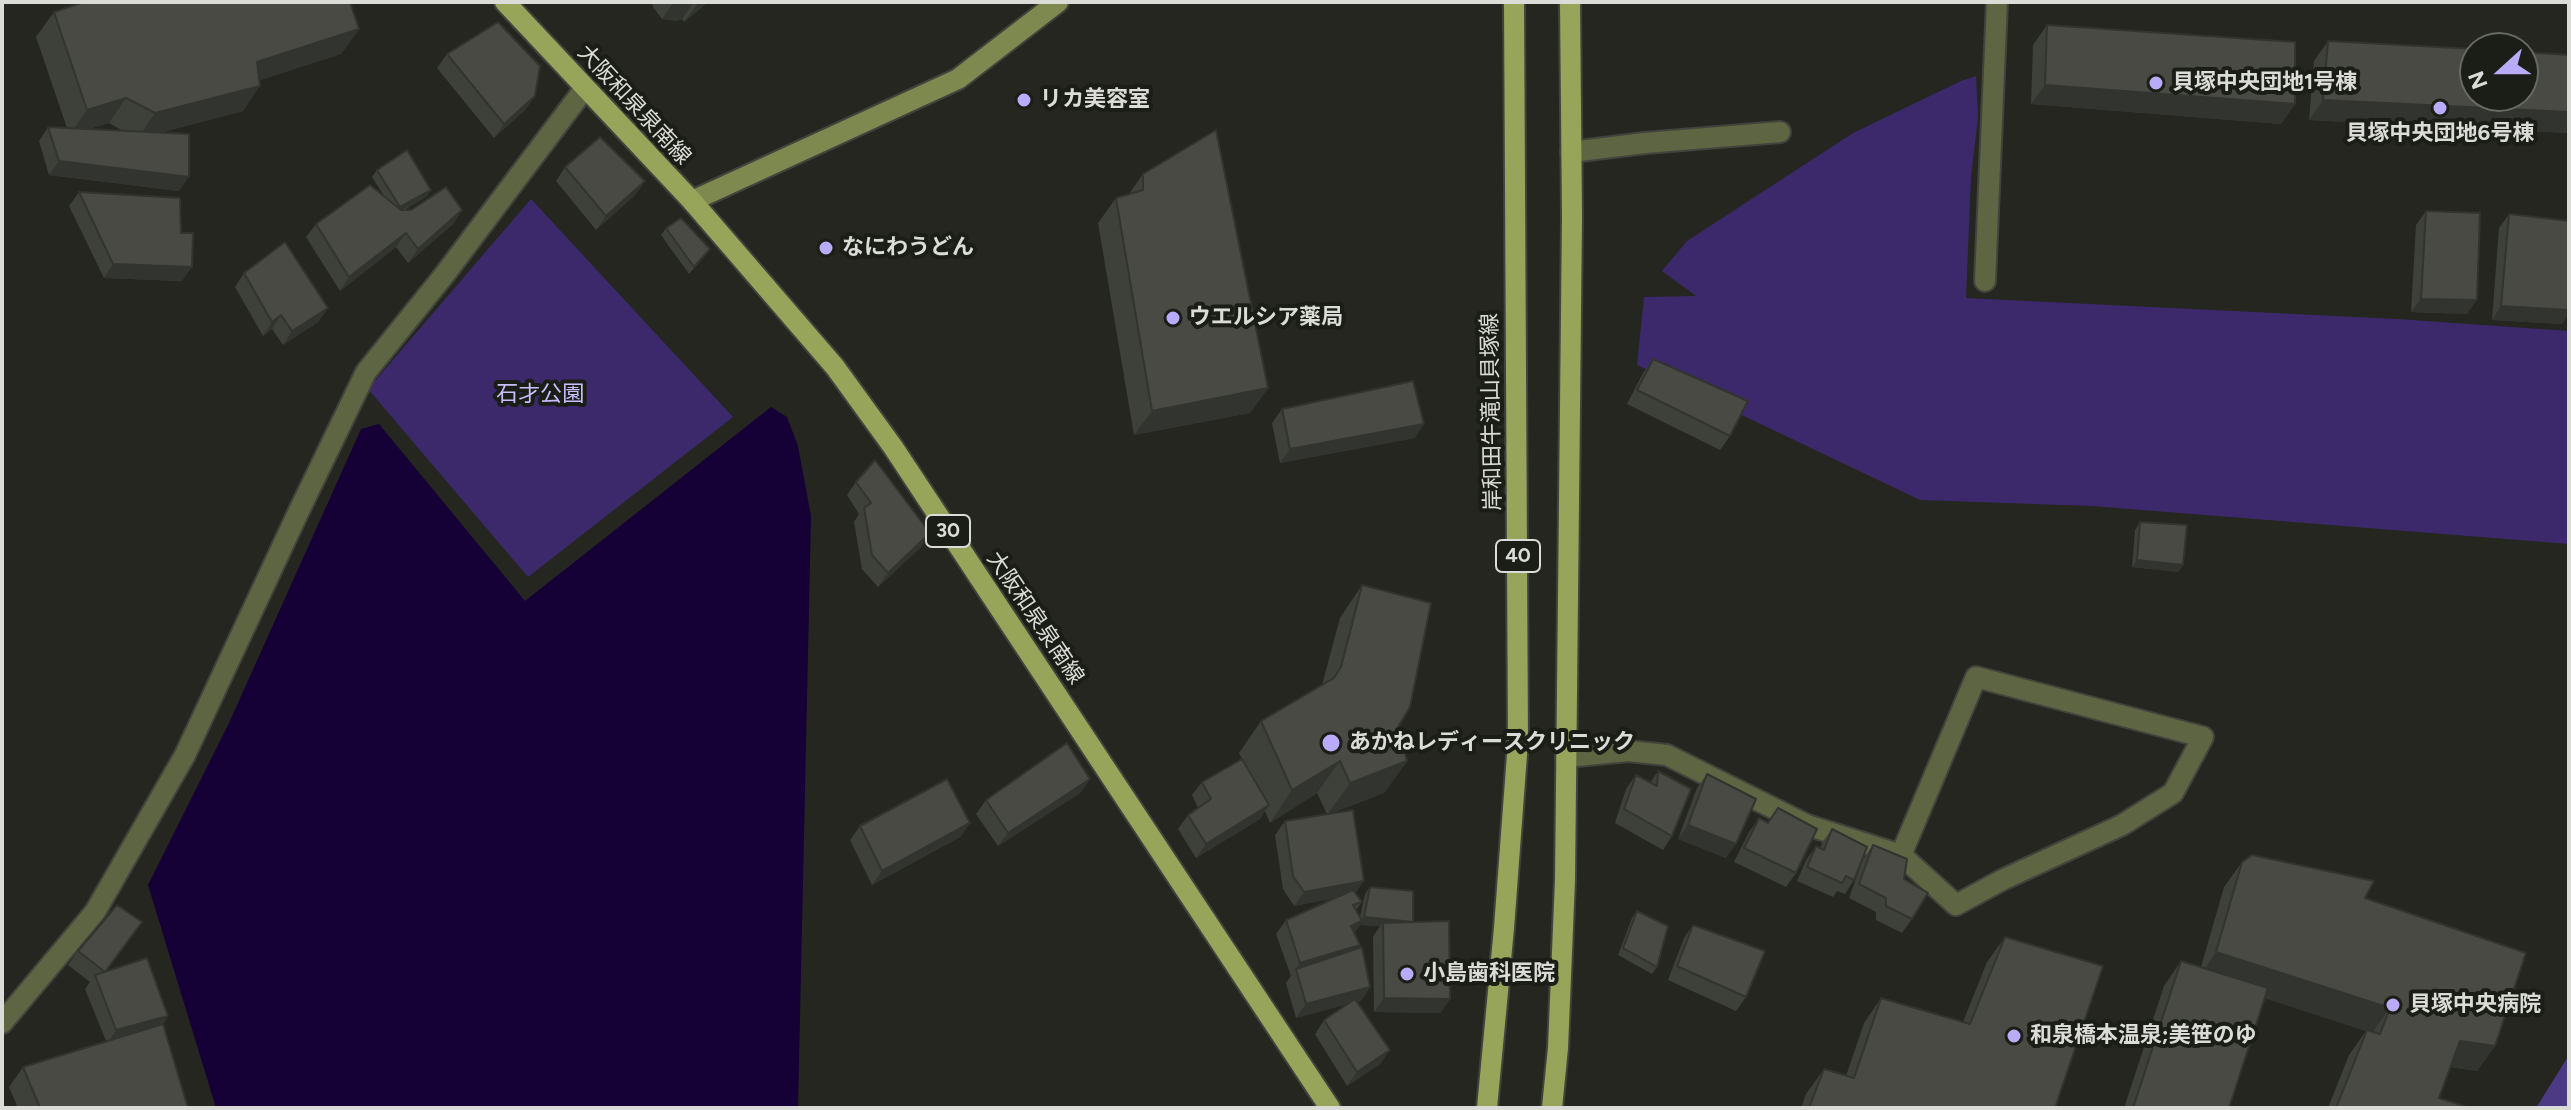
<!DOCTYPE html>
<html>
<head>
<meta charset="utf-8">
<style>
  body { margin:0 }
  #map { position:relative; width:2571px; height:1110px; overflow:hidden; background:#252620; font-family:Figtree,sans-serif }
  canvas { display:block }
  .frame { position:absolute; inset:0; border:4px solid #dbdcd7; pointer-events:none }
  .north { position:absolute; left:2459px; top:32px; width:80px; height:80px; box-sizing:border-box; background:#1b1d17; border:2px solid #686964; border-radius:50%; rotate:249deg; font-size:22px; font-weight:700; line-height:32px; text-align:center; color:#dbdcd7 }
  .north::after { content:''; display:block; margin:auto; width:28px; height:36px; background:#b9abf7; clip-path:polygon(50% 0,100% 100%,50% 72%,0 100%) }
</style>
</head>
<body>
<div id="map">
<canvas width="2571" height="1110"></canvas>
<div class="frame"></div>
<div class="north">N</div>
</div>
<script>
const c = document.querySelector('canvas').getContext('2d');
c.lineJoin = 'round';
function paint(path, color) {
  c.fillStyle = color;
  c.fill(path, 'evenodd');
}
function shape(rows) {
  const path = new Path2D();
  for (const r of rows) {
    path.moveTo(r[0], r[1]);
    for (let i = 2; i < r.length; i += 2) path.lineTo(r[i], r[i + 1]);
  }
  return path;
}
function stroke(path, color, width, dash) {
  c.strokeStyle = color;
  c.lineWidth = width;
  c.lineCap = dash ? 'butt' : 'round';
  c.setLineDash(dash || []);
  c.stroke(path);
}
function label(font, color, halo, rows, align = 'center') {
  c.font = font + ' Figtree,"Noto Sans JP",sans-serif';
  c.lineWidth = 8;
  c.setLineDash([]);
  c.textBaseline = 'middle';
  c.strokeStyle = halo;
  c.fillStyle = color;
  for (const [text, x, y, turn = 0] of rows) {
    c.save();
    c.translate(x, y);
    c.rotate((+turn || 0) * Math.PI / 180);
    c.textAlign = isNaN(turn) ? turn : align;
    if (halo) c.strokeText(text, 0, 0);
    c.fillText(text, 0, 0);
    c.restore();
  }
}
const green = shape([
  [1976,76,1978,117,1971,177,1966,298,2397,319,2569,331,2569,544,2092,506,1920,500,1637,365,1644,297,1696,296,1662,271,1687,241,1853,133,1961,81],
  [531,199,733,417,528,577,368,389]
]);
const forest = shape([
  [2569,1055,2569,1108,2536,1108]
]);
const water = shape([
  [771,407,787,417,798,446,811,516,798,1108,216,1108,148,885,229,723,361,429,379,424,525,601]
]);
const lane = shape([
  [1571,152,1645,143,1780,132]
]);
const street = shape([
  [1985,281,1997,2],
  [1566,757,1628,751,1667,755,1807,825,1901,855,1956,905,2002,880,2122,825,2173,793,2203,737,1976,677,1901,855],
  [2,1023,95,912,185,755,297,515,366,372,445,274,585,88]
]);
const secondary = shape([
  [692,201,958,79,1058,2]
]);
const primary = shape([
  [505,2,692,201,835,367,893,447,1330,1108],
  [1487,1108,1504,928,1518,741,1514,2],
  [1552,1108,1558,1048,1565,880,1572,217,1570,2]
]);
const wall = shape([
  [652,2,708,2,684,22,682,19,676,21,662,19,653,7],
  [54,12,359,29,341,54,260,80,243,111,159,133,179,191,49,175,39,141,48,127,67,128,36,37],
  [109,123,123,131,88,129],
  [2047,25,2295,104,2281,124,2031,104,2033,45],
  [2328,41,2569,55,2569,133,2309,120,2314,61],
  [447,54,535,96,525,110,494,138,437,68],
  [565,167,645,181,635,195,596,230,556,181],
  [377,170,431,190,426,197,404,210,462,210,453,224,408,263,396,247,340,291,306,237,316,224,384,196,372,177],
  [1143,174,1268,388,1250,413,1134,435,1098,223,1116,198,1129,194],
  [79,192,182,281,104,278,69,206],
  [2426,211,2467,314,2411,312,2416,225],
  [2509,214,2569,221,2569,313,2562,324,2492,320,2499,228],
  [666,228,705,256,689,274,661,235],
  [244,273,328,308,318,322,283,345,272,329,263,336,235,287],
  [1653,359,1730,436,1720,450,1627,404,1643,373],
  [1282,409,1415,438,1280,463,1272,423],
  [856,482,930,533,921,547,878,587,862,569,854,522,859,514,847,495],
  [2140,522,2183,565,2178,572,2132,567,2135,530],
  [1362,585,1407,761,1384,793,1329,814,1355,892,1362,902,1356,910,1360,917,1365,894,1370,887,1413,922,1450,999,1440,1013,1374,1012,1373,937,1380,926,1360,925,1354,933,1360,945,1357,948,1370,987,1361,1001,1357,1002,1390,1050,1380,1064,1347,1086,1315,1034,1324,1020,1347,1004,1296,1018,1286,983,1291,976,1276,934,1286,920,1333,898,1294,906,1283,889,1275,835,1285,821,1327,814,1317,793,1270,823,1265,811,1260,819,1196,858,1178,829,1188,815,1198,808,1192,795,1202,782,1242,759,1239,753,1261,721,1322,685,1340,618],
  [1658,771,1672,836,1663,850,1615,823,1626,789,1636,775,1650,783],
  [1707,774,1726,858,1678,839,1697,788],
  [1090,779,1080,793,998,846,976,814,986,800],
  [1759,818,1796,873,1786,887,1734,862,1749,832],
  [970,823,960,837,872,885,850,840,860,826],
  [1832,829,1854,880,1845,894,1837,891,1833,897,1797,881,1806,860,1816,846,1820,848,1822,843],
  [1873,845,1904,879,1912,919,1902,933,1876,920,1876,912,1849,898,1863,859],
  [2242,862,2365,898,2495,1046,2477,1071,2450,1067,2439,1098,2470,1108,2328,1108,2349,1055,2366,1031,2265,998,2229,1108,2124,1108,2164,986,2181,961,2201,967,2224,887],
  [1637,911,1657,967,1652,974,1618,955,1632,918],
  [1693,925,1746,997,1736,1011,1668,980,1684,938],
  [2005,937,2055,1108,1801,1108,1806,1094,1824,1069,1846,1076,1864,1023,1881,998,1963,1022,1987,962],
  [78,951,168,1016,163,1024,188,1108,18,1108,9,1087,23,1067,106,1041,85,989,90,982,68,965]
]);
const shadedWall = shape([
  [674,2,694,2,682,19,676,21,662,19],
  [699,2,708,2,684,22],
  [359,29,341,54,239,87,257,62],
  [2045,85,2295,104,2281,124,2031,104],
  [260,86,243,111,138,138,155,113],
  [535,96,525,110,494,138,504,124],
  [126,98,109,123,70,134,87,110],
  [2323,100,2569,112,2569,133,2309,120],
  [59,161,189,177,179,191,49,175],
  [645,181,635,195,596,230,606,216],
  [431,190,426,197,395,214,400,207],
  [462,210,453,224,408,263,418,249],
  [406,233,396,247,340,291,349,277],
  [113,264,192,267,182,281,104,278],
  [2421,299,2477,300,2467,314,2411,312],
  [2501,306,2569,310,2569,313,2562,324,2492,320],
  [328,308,318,322,283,345,292,331],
  [281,315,272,329,263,336,272,322],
  [1268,388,1250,413,1134,435,1152,411],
  [1424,424,1415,438,1280,463,1290,449],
  [930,533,921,547,878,587,888,573],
  [2137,560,2183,565,2178,572,2132,567],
  [1340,761,1317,793,1270,823,1292,790],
  [1407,761,1384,793,1327,815,1350,783],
  [1090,779,1080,793,998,846,1008,833],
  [1269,805,1260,819,1196,858,1206,844],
  [970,823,960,837,872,885,882,871],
  [1688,825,1736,844,1726,858,1678,839],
  [1364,881,1354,895,1294,906,1304,892],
  [1364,917,1413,922,1383,923,1380,926,1360,925,1353,935,1351,926,1361,921],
  [1360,945,1350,959,1296,970,1300,963],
  [2216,952,2390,1008,2372,1033,2199,977],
  [1370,987,1361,1001,1296,1018,1306,1004],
  [1384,998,1450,999,1440,1013,1374,1012],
  [168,1016,158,1030,107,1044,116,1030],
  [2460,1041,2495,1046,2477,1071,2443,1066],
  [1390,1050,1380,1064,1347,1086,1357,1072]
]);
const building = shape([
  [84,2,350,2,359,29,257,62,260,86,155,113,126,98,87,110,54,12,84,2],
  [498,22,540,66,535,96,504,124,447,54,498,22],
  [2047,25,2295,42,2295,104,2045,85,2047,25],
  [2328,41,2475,49,2475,96,2523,96,2523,52,2569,55,2569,112,2323,100,2328,41],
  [48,127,189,134,189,177,59,161,48,127],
  [1216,130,1268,388,1152,411,1116,198,1143,190,1143,174,1216,130],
  [600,137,645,181,606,216,565,167,600,137],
  [407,150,431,190,400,207,377,170,407,150],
  [370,185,401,210,411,210,446,187,462,210,418,249,406,233,349,277,316,224,370,185],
  [79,192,180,198,181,233,193,233,192,267,113,264,79,192],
  [2426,211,2480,213,2477,300,2421,299,2426,211],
  [2509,214,2569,221,2569,310,2501,306,2509,214],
  [681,218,710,249,694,267,666,228,681,218],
  [285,242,328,308,292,331,281,315,272,322,244,273,285,242],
  [1653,359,1748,401,1730,436,1637,390,1653,359],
  [1413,381,1424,424,1290,449,1282,409,1413,381],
  [875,460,930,533,888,573,872,555,864,508,871,503,856,482,875,460],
  [2140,522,2187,525,2183,565,2137,560,2140,522],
  [1362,585,1431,603,1410,707,1398,727,1407,761,1350,783,1340,761,1292,790,1261,721,1334,678,1341,667,1362,585],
  [1067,743,1090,779,1008,833,986,800,1067,743],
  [1242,759,1269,805,1206,844,1188,815,1211,799,1202,782,1242,759],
  [1658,771,1691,789,1672,836,1624,809,1636,775,1657,786,1658,771],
  [1707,774,1756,799,1736,844,1688,825,1707,774],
  [947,779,970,823,882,871,860,826,947,779],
  [1778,808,1817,829,1796,873,1744,848,1759,818,1768,823,1778,808],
  [1353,810,1364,881,1304,892,1293,876,1285,821,1353,810],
  [1832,829,1867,847,1854,880,1846,876,1842,883,1807,867,1816,846,1824,850,1832,829],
  [1873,845,1907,859,1904,879,1928,893,1912,919,1886,906,1886,898,1859,884,1873,845],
  [2252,855,2374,881,2365,898,2526,953,2495,1046,2460,1041,2439,1098,2470,1108,2336,1108,2367,1030,2380,1034,2390,1008,2216,952,2242,862,2252,855],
  [1370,887,1413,891,1413,922,1364,917,1370,887],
  [1353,890,1362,902,1353,905,1362,921,1351,926,1360,945,1300,963,1286,920,1353,890],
  [117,905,142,922,105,972,78,951,117,905],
  [1637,911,1668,926,1657,967,1623,948,1637,911],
  [1449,921,1450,999,1384,998,1383,923,1449,921],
  [1693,925,1765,951,1746,997,1677,966,1693,925],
  [2005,937,2103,966,2055,1108,1809,1108,1824,1069,1854,1078,1881,998,1970,1024,2005,937],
  [1362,947,1370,987,1306,1004,1296,969,1362,947],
  [147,958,168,1016,116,1030,95,975,147,958],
  [2181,961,2268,988,2229,1108,2133,1108,2181,961],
  [1355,999,1390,1050,1357,1072,1324,1020,1355,999],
  [163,1024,188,1108,40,1108,23,1067,163,1024]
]);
const markers = [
  [2156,83,8,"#b9abf7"],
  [1024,100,8,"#b9abf7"],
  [2440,108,8,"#b9abf7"],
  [826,248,8,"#b9abf7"],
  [1173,318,8,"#b9abf7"],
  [1331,743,10,"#b9abf7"],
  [1407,974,8,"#b9abf7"],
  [2393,1005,8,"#b9abf7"],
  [2014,1036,8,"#b9abf7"]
];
const shields = [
  [948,531,44],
  [1518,556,44]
];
const shieldNames = [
  ["30",948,531],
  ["40",1518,556]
];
const poiNames = [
  ["貝塚中央団地1号棟",2172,83],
  ["リカ美容室",1040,100],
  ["貝塚中央団地6号棟",2440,134,"center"],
  ["なにわうどん",842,248],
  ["ウエルシア薬局",1189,318],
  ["あかねレディースクリニック",1349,743],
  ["小島歯科医院",1423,974],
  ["貝塚中央病院",2409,1005],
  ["和泉橋本温泉;美笹のゆ",2030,1036]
];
const streetNames = [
  ["大阪和泉泉南線",634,105,47],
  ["岸和田牛滝山貝塚線",1492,412,-91],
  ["大阪和泉泉南線",1035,618,56]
];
const parkNames = [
  ["石才公園",540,395]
];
paint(green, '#3c296c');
paint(forest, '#4d3a84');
paint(water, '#150136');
stroke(lane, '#42433d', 24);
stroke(street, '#42433d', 24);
stroke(secondary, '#42433d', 24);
stroke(primary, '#42433d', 24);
stroke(lane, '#5e6542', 20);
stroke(street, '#5e6542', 20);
stroke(secondary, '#7e894f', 20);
stroke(primary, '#96a559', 20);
paint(wall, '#3e403a');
paint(shadedWall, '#32342f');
paint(building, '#484a43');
stroke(building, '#32342f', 2);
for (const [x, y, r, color] of markers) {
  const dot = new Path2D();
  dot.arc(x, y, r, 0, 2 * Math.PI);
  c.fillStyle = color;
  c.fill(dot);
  stroke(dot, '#1b1d17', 3);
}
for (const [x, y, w] of shields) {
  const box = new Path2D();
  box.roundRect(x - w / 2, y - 16, w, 32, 6);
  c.fillStyle = '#1b1d17';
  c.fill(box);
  stroke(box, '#dbdcd7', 2);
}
label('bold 20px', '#dbdcd7', null, shieldNames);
label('bold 22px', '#dbdcd7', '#1b1d17', poiNames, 'left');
label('22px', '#dbdcd7', '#1b1d17', streetNames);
label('22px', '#c8bdfd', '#1b1d17', parkNames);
</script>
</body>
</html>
